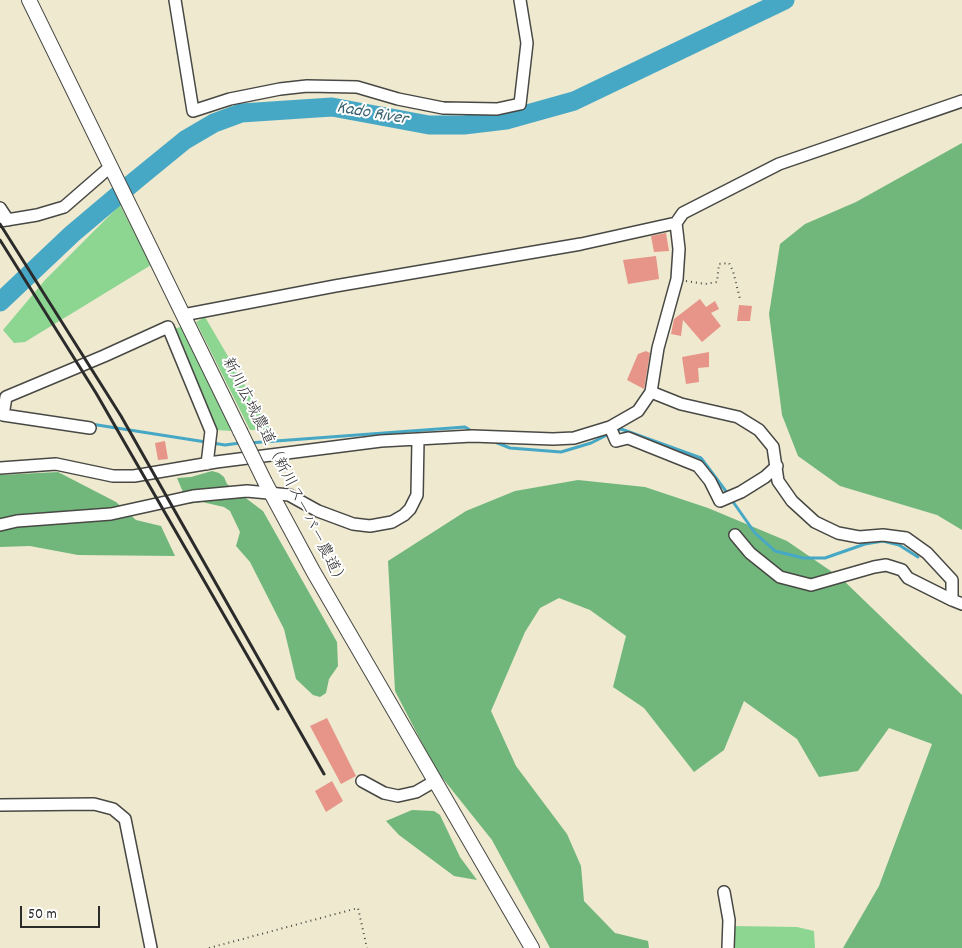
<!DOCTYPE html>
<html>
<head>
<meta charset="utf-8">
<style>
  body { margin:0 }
  #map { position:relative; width:962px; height:948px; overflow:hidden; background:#eee9cf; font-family:Dekko,sans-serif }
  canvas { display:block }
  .scale { position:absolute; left:20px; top:906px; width:80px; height:22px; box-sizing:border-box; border:2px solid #2b2b2b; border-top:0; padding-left:6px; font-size:15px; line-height:18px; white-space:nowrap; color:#2b2b2b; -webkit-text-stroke:4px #fff; paint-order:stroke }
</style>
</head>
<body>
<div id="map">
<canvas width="962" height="948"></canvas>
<div class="scale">50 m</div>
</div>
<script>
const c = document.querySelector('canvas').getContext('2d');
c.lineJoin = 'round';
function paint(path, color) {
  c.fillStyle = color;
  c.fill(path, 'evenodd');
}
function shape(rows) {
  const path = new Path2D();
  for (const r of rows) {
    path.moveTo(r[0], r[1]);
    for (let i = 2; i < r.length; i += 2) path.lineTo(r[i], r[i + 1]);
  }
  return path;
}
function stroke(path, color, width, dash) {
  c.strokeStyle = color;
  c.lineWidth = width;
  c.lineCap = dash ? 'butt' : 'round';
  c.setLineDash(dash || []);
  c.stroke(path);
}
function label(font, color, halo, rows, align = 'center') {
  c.font = font + ' Dekko,"Klee One",sans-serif';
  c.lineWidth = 4;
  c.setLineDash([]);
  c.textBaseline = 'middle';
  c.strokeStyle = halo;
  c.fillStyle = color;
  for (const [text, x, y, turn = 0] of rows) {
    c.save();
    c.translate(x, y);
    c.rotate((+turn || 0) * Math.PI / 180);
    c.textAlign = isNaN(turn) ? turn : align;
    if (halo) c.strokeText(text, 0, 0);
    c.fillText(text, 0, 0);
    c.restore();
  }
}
const green = shape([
  [120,205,151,265,25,342,14,343,3,330,45,280],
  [205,317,271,430,250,430,196,322],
  [183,326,233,431,215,430,174,329],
  [733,926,797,927,814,931,815,948,732,948]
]);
const forest = shape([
  [962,143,962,530,937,515,840,486,798,456,782,415,769,314,780,244,805,224,856,202],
  [212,471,219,473,224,477,227,484,263,511,337,642,338,666,329,679,326,693,320,697,313,695,296,679,284,629,250,562,236,546,240,532,230,511,224,507,202,502,188,504,177,478,191,477],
  [58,472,116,502,136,520,161,526,175,556,78,555,30,546,0,547,0,475],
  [578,480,645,487,708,508,787,541,841,578,962,695,962,948,843,948,879,886,932,744,889,728,858,771,819,777,797,739,744,701,724,750,694,772,644,708,613,687,626,636,590,610,559,598,540,608,525,632,491,711,516,766,567,834,581,866,584,901,615,933,648,941,649,948,550,948,492,840,436,770,395,691,388,561,466,511,515,491],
  [412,810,434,811,440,815,460,857,477,880,454,876,399,835,386,821]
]);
const stream = shape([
  [91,424,225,445,240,443],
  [615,432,621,429,701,458,728,494],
  [495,442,510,448,561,452,591,443,609,434],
  [249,443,465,427,473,432],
  [731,499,755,533,775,551,803,558,825,558,865,544,883,541,899,545,918,557]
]);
const river = shape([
  [0,302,72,234,136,180,185,140,214,123,241,113,332,107,429,125,464,125,506,120,574,101,785,0]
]);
const building = shape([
  [666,233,669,251,654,252,651,236],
  [656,256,659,279,628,284,623,260],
  [700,299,706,307,715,301,719,309,711,313,721,326,702,342,683,320,681,336,671,334,674,319],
  [739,305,752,306,750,321,737,321],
  [646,351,650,353,644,389,627,380,638,354],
  [709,352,709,367,698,368,699,382,686,384,682,357],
  [165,441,168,459,158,460,155,443],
  [327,718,356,776,341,784,310,726],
  [332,781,343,801,326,812,315,791]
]);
const path = shape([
  [686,281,705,284,717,282,719,264,729,263,733,271,740,299],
  [209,948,358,908,367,948]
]);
const minor = shape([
  [175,0,193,111,230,99,280,89,307,86,357,87,398,99,443,108,497,109,520,104,527,43,520,0],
  [0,208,8,220],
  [0,221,37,215,64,207,110,167],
  [183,315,335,286,581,244,676,223],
  [651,392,681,404,738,417,759,430,773,447,778,481,792,501,815,522,838,533,859,537,883,535,906,538,927,553,952,580,952,600,962,604],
  [610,427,616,441,628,438,698,466,710,481,720,501,741,492,765,477,777,466],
  [90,428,3,415,6,397,104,356,168,327,211,431,207,464],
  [0,468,56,464,113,476,134,476,216,462,381,441,472,436,553,439,574,438,610,427,638,411,651,392,658,348,677,279,679,249,676,223,683,213,779,164,962,101],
  [0,525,17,521,111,514,193,496,247,491,289,495,318,511,353,524,370,526,392,522,404,515,410,509,417,495,418,440],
  [735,535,750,553,780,577,811,585,874,567,886,565,902,570,908,578,952,600],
  [362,781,384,793,398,796,416,792,435,781],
  [0,805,94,804,113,809,125,819,151,948],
  [724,892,729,920,728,948]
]);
const tertiary = shape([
  [29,0,240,431],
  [265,482,313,571,532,948]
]);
const rail = shape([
  [0,224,121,416,324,774],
  [0,240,96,393,278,709]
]);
const tertiaryBridge = shape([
  [240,431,265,482]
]);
const streetNames = [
  ["新川広域農道（新川スーパー農道）",283,473,63]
];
const waterNames = [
  ["Kado River",372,115,10]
];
paint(green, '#8cd692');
paint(forest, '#71b77c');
stroke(stream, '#47a8c6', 3);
stroke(river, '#47a8c6', 19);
paint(building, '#e79489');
stroke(minor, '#484844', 14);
stroke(tertiary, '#484844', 16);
stroke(path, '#484844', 2, [1, 4]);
stroke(minor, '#fff', 11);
stroke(tertiary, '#fff', 14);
stroke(rail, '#2b2b2b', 3);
stroke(tertiaryBridge, '#484844', 16, []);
stroke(tertiaryBridge, '#fff', 14);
label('16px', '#2b2b2b', '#fff', streetNames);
label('italic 18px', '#386371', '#fff', waterNames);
</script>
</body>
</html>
